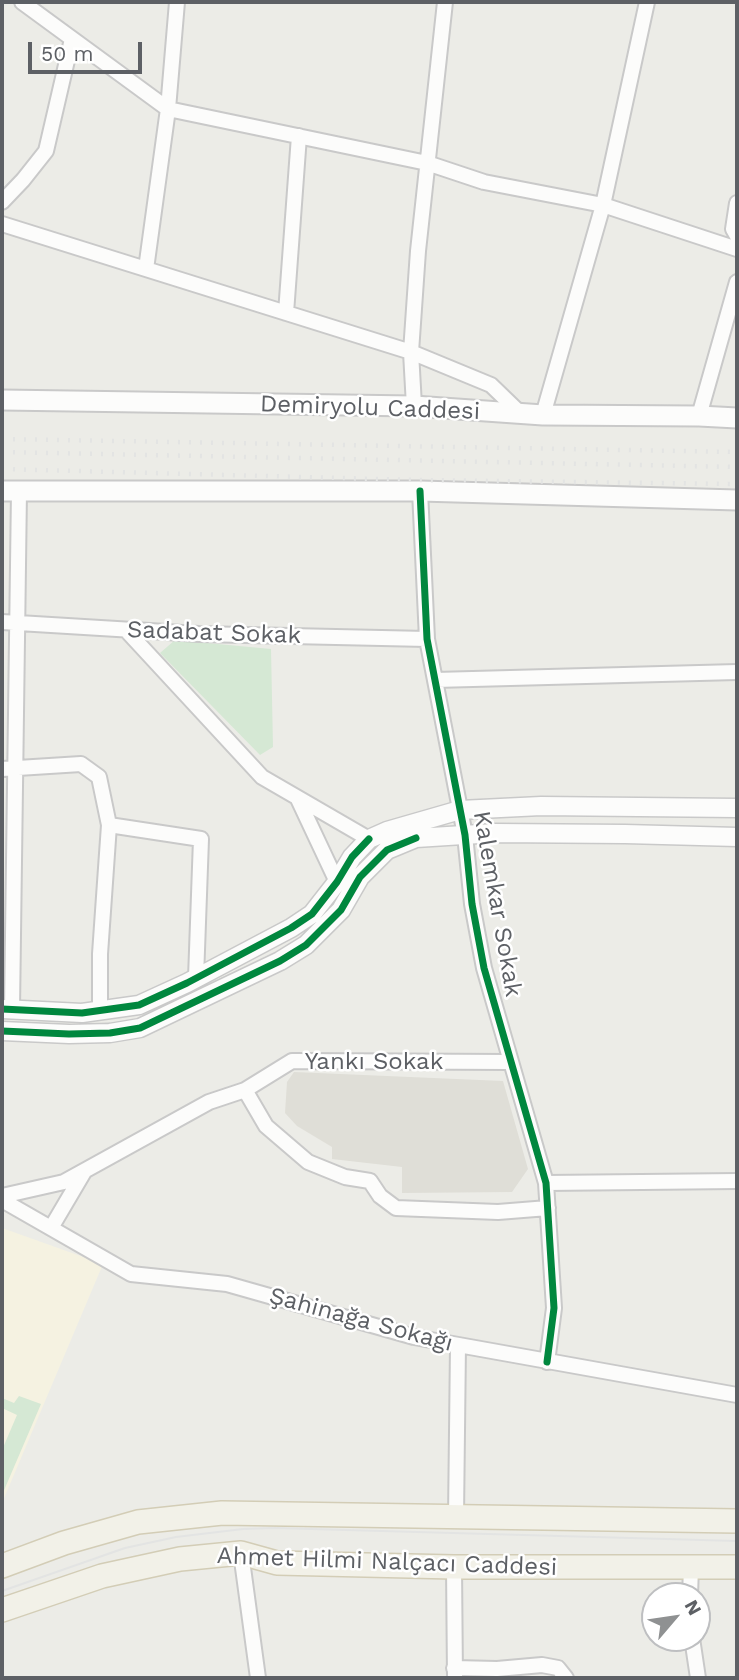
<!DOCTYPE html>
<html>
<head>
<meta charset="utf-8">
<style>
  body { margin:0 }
  #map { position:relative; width:739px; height:1680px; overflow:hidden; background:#ecece7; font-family:"Work Sans",sans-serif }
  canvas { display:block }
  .frame { position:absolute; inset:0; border:4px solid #5d6065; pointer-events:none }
  .north { position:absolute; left:641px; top:1582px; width:70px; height:70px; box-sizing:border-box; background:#fff; border:2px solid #bebfc1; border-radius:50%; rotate:61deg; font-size:19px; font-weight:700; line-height:28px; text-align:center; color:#5d6065 }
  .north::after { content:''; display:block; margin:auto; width:24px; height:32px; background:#8f9192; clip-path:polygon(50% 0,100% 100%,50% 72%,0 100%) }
  .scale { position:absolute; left:28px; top:42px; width:114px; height:32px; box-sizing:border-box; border:4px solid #5d6065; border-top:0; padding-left:9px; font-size:21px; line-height:24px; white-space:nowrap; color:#5d6065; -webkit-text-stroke:5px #fff; paint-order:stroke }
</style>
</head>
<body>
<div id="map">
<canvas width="739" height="1680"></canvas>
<div class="frame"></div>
<div class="north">N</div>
<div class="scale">50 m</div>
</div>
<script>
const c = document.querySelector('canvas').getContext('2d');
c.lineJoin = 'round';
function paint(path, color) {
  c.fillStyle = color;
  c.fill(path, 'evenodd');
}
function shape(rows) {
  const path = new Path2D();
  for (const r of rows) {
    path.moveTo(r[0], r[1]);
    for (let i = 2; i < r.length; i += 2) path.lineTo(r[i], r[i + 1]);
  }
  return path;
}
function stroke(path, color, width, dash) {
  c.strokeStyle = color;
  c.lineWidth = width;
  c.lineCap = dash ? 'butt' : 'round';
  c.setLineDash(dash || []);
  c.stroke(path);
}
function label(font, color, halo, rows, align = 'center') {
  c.font = font + ' "Work Sans",sans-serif';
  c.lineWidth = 5;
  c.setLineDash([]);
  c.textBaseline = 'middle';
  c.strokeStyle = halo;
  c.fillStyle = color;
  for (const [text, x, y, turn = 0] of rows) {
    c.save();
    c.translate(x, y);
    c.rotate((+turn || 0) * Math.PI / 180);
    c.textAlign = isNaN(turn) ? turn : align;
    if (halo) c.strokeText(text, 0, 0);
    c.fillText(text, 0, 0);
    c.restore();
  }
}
const commercial = shape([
  [2,1228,103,1264,2,1503]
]);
const education = shape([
  [294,1072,503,1081,528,1169,512,1192,402,1193,402,1167,332,1159,332,1147,297,1126,285,1113,287,1082]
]);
const green = shape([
  [175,640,271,649,273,747,260,755,160,653],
  [19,1396,41,1404,2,1495,2,1450,17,1415,2,1408,2,1398,14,1403]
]);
const minor = shape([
  [22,2,168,109,427,163,484,182,603,205,737,249],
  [2,202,23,180,46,151,72,39],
  [737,203,733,229,737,236],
  [2,224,411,352,491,385,521,414],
  [146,269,168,109,177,2],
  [286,313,299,136],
  [414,406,411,352,418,251,445,2],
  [543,415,603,205,647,2],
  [699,416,737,282],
  [420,491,427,639,465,835,472,904,484,968,546,1183,554,1308,547,1362],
  [2,622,199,634,427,639],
  [126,630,262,777,369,839],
  [435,680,737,672],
  [2,769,81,764,99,777,109,825],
  [298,799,337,882],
  [12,1009,19,491],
  [100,1010,100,954,109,825,201,839,196,978],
  [245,1090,266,1126,308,1162,345,1177,370,1181,380,1196,396,1208,498,1212,548,1208],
  [546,1183,737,1181],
  [2,1196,64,1182,209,1102,245,1090,292,1061,510,1062],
  [2,1200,131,1274,227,1284,414,1337,737,1395],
  [51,1228,84,1172],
  [456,1517,458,1345],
  [241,1553,258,1678],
  [454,1567,455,1678],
  [690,1596,691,1567],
  [692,1638,698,1678],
  [454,1668,497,1669,542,1665,558,1668,566,1678]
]);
const tertiary = shape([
  [2,1009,82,1013,139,1005,187,983,291,928,312,914,337,882,352,857,369,839,387,831,460,810,541,806,737,808],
  [2,1031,69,1034,110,1033,140,1028,280,961,306,945,341,910,360,877,387,850,416,838,495,833,625,834,737,837]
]);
const secondary = shape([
  [2,400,414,406,543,415,699,416,737,418],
  [2,491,420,491,737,500]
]);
const primary = shape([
  [2,1566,64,1543,138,1522,222,1513,737,1521],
  [2,1610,102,1576,180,1559,241,1553,277,1563,454,1567,737,1567]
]);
const tram = shape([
  [2,1591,125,1548,176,1537,243,1529,275,1528,737,1541]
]);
const rail = shape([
  [2,439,737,452],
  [2,452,737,467],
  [2,469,416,480,737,484]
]);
const cycleway = shape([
  [420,491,427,639,465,835,472,904,484,968,546,1183,554,1308,547,1362],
  [2,1009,82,1013,139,1005,187,983,291,928,312,914,337,882,352,857,369,839],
  [2,1031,69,1034,110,1033,140,1028,280,961,306,945,341,910,360,877,387,850,416,838]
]);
const streetNames = [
  ["Demiryolu Caddesi",370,408,2],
  ["Sadabat Sokak",214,633,2],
  ["Kalemkar Sokak",497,904,80],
  ["Yankı Sokak",374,1062],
  ["Şahinağa Sokağı",361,1320,15],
  ["Ahmet Hilmi Nalçacı Caddesi",387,1562,2]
];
paint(commercial, '#f5f2e1');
paint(education, '#dfded7');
paint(green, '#d5e8d4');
stroke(minor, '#c9c9c9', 18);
stroke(tertiary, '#c9c9c9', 21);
stroke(secondary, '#c9c9c9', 23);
stroke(primary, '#d3cdb6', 26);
stroke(minor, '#fcfcfb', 14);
stroke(tertiary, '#fcfcfb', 18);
stroke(secondary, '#fcfcfb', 19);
stroke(primary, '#f2f1e8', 23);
stroke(tram, '#e3e4e3', 2);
stroke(rail, '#e3e4e3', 4.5, [2, 9]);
stroke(cycleway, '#00873e', 7);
label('24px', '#5d6065', '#fff', streetNames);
</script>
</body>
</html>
